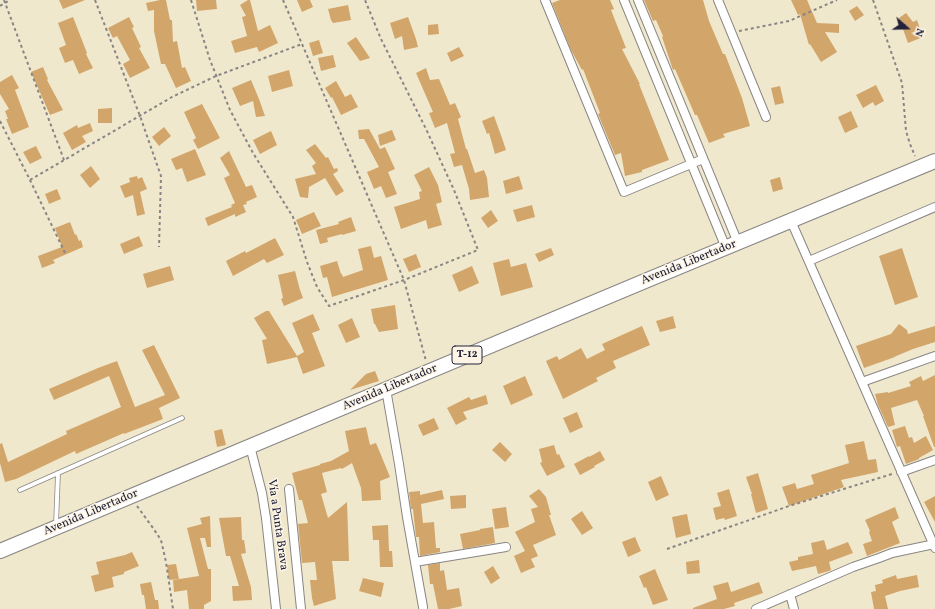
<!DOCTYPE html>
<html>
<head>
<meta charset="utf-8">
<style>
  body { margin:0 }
  #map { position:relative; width:935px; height:609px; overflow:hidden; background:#f0e8cc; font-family:Vollkorn,serif }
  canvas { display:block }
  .north { position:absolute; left:887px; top:8px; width:40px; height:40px; -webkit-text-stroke:3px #fcf5e5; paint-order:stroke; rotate:110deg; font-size:11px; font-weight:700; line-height:16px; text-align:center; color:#22223b }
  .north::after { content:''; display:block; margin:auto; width:14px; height:18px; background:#22223b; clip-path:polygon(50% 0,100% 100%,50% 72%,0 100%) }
</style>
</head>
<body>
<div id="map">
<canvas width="935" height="609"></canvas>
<div class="north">N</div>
</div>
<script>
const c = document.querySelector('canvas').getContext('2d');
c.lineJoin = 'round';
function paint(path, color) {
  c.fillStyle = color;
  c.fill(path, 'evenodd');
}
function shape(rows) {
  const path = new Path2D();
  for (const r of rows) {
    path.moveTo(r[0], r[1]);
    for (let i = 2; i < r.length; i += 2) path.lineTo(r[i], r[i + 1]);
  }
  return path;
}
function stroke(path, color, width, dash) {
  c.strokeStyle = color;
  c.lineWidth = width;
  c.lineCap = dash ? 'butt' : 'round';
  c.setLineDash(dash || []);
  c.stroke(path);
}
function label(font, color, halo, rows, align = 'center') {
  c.font = font + ' Vollkorn,serif';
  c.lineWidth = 3;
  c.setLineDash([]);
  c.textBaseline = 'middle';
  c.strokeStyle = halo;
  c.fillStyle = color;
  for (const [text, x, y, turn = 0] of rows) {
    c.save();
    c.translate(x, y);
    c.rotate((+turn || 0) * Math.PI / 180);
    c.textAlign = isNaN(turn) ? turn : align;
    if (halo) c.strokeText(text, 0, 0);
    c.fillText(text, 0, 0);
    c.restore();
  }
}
const building = shape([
  [59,0,85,0,63,9],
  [160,0,166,0,170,20,172,20,173,42,177,41,182,68,185,67,191,81,176,88,165,64,161,64,154,31,154,10,148,11,146,3],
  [196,0,216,0,217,9,197,11],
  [248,0,250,0,258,31,270,25,278,43,259,52,257,47,235,53,231,41,247,36,242,17,246,16,240,5],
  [297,0,310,0,313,7,302,12],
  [560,0,610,0,614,9,611,10,626,48,622,49,640,84,639,84,669,160,642,170,642,172,625,176,621,153,615,155,598,114,600,113,583,69,582,70,571,50,552,3],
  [644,0,703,0,709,21,723,54,725,54,742,98,750,126,723,134,725,137,709,143,697,115,695,115,675,69,673,70,662,37,663,36,656,20,653,21],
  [791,0,807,0,817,23,839,24,839,33,825,32,837,52,821,62,810,44,809,45,800,14,798,15],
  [348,5,351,20,333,23,331,20,328,9],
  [857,6,864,15,855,21,849,11],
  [906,13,913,22,917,20,923,37,908,43,899,18],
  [73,17,87,53,86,54,93,68,79,74,73,60,65,63,59,48,66,45,58,23],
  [129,17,134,27,132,28,141,47,139,48,150,68,130,78,123,64,130,60,117,36,113,38,108,28],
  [408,17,416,39,418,47,404,50,402,36,395,39,390,23],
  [438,24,439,34,428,35,428,25],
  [356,37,370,58,360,61,347,43],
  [319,40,323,53,313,56,309,43],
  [459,47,464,56,451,62,447,53],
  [333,55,336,67,321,71,318,58],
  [43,67,48,79,47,80,63,110,50,115,31,72],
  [426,68,430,80,439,79,450,105,455,103,461,117,458,119,466,149,467,149,475,173,484,170,487,178,489,197,470,200,469,189,462,165,454,167,450,154,455,153,447,123,435,128,429,113,433,112,416,73],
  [289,70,293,86,272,92,268,76],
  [12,75,19,88,15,90,29,127,12,134,6,119,8,119,5,111,9,109,0,94,0,82],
  [251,80,259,99,265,116,256,117,253,101,240,106,232,88],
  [336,81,345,97,351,94,358,107,341,115,332,97,331,98,325,88],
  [876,85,884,101,875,106,873,102,863,108,856,95],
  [780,86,784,103,775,105,771,88],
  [202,104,220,138,198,149,193,140,196,138,184,112],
  [112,108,112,123,98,123,98,109],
  [851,111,858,127,845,133,838,117],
  [494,116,502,138,506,150,495,154,489,133,487,134,482,121],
  [90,123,93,131,82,136,86,142,72,150,63,133,77,125,78,128],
  [164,127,171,136,159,146,152,137],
  [369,129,380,149,385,147,395,169,388,172,397,194,386,198,381,186,374,189,367,172,379,167,364,139,359,139,358,130],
  [392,130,396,140,380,146,378,135],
  [271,131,277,145,260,154,253,140],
  [315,144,326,158,328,157,334,169,337,168,338,171,333,174,344,191,336,196,325,178,309,187,308,198,300,197,295,179,316,174,312,166,316,163,306,150],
  [36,146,42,158,30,164,23,152],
  [195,149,206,175,187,182,182,168,176,170,171,159],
  [229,151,246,187,252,185,257,197,246,202,247,204,243,205,246,212,235,217,235,214,208,226,205,218,232,207,231,205,235,203,224,178,230,175,220,158],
  [91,166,100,179,90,188,80,175],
  [429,167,438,185,442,202,436,204,442,225,428,229,426,220,401,229,394,207,420,199,419,192,422,191,414,175],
  [137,176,138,179,142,177,147,189,140,192,145,214,137,216,133,195,125,198,120,186,130,182,129,178],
  [519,176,523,189,506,194,503,181],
  [780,177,783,189,773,192,770,180],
  [57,189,61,199,49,204,45,194],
  [532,205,535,217,517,222,513,210],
  [491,210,498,221,488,228,481,218],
  [314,212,321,226,302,234,296,220],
  [351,217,356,231,342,235,342,234,327,238,328,242,320,244,316,230,339,224,338,222],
  [70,222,75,235,76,234,79,241,81,240,83,247,53,260,55,263,42,268,38,256,62,247,55,228],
  [139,236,143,246,124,254,120,244],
  [275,238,284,255,267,263,264,259,233,276,226,261,245,251,246,253],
  [371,246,374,258,381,256,388,280,332,297,327,277,323,278,320,266,337,261,341,274,342,274,343,277,363,270,358,249],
  [551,248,554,255,539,262,535,254],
  [902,248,918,297,895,305,879,256],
  [416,254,421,267,409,272,403,259],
  [509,259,511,267,526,263,533,287,501,296,493,263],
  [170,266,174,280,147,288,143,274],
  [472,266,479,283,459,292,452,275],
  [295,271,300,290,303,298,284,306,281,299,283,298,278,275],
  [395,305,398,329,379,332,375,324,374,324,371,309],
  [266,311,269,311,297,356,304,352,292,323,313,314,320,330,312,333,325,366,303,374,297,357,267,364,262,340,267,339,254,318],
  [673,316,676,328,660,332,656,321],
  [352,318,360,337,346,343,338,325],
  [899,324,907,330,908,334,935,326,935,342,913,349,894,357,895,357,864,368,856,346,891,334],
  [642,326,650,345,613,361,616,368,596,378,598,381,563,399,546,361,557,356,559,360,581,348,587,359,605,350,602,344],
  [154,345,180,398,159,408,163,419,124,434,124,433,76,454,75,451,16,479,5,482,0,463,0,444,2,443,8,462,67,434,66,431,121,407,109,376,54,400,49,389,98,368,117,361,135,407,165,395,142,350],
  [375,371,379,381,350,390,366,374],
  [935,375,935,447,934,447,923,416,924,416,917,400,891,408,895,425,888,427,878,405,875,394,888,392,888,393,911,386,909,382,921,376,923,381],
  [525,376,533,395,511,405,503,386],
  [486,395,488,404,463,412,467,419,456,425,447,408,469,397,471,400],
  [577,412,583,427,570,433,563,418],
  [434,418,439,429,423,436,418,425],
  [905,426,909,438,912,437,914,443,926,436,933,450,919,458,919,459,906,464,900,446,897,447,892,430],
  [366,427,370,445,376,443,390,477,380,481,381,500,362,501,361,488,352,463,342,469,341,468,322,473,327,492,321,494,328,518,347,502,349,561,332,561,333,569,332,569,333,570,336,599,314,606,312,598,310,580,317,580,315,562,302,563,298,524,308,523,302,500,299,500,292,473,320,465,320,464,331,461,349,451,345,431],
  [222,429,226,445,217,447,214,431],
  [864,441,868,460,876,459,878,472,841,480,844,487,789,506,782,487,795,483,797,489,814,484,811,475,849,463,845,445],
  [500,442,512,454,505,462,492,450],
  [554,445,557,455,559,454,565,467,547,476,540,463,542,462,539,449],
  [600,451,605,460,594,466,595,467,580,475,574,464,589,456,589,457],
  [758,473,768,509,756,513,751,494,752,494,746,477],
  [661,476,669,495,656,501,648,482],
  [539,489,546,497,551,515,549,515,556,535,533,545,538,556,531,559,535,567,521,573,514,556,525,551,515,532,535,522,531,509,538,507,529,496],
  [729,489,737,516,725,520,724,518,716,520,713,508,721,506,717,493],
  [442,490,444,499,421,504,423,523,434,522,436,548,440,548,440,552,420,556,419,537,416,537,413,509,411,509,409,492,420,491,420,495],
  [466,495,466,508,451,509,450,496],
  [935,496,935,522,924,502],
  [506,507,509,527,495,529,492,509],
  [895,507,899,518,892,522,900,543,867,556,863,544,872,541,869,532,870,531,865,520],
  [582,511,593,528,582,535,571,519],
  [687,514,691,534,676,538,672,517],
  [210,516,211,547,207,547,205,538,200,538,208,569,211,569,211,601,204,605,204,609,189,609,187,590,174,592,173,580,199,576,187,528,202,524,200,518],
  [241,517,242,540,244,540,246,553,241,554,251,587,252,600,233,601,232,586,239,586,230,556,226,556,219,518],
  [388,525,389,551,392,551,393,567,380,567,379,540,373,540,372,526],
  [493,527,495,543,463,549,460,534,480,530,480,529],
  [635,537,641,551,628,557,622,542],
  [824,540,827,550,848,542,853,553,829,562,831,570,829,571,818,574,816,566,792,571,789,562,798,560,798,557,813,554,811,543],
  [132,552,139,566,124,572,124,574,112,577,114,587,95,592,91,576,99,574,96,562,125,555],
  [699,560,700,573,687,574,686,562],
  [440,563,440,571,444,570,447,590,459,588,462,606,449,609,438,609,433,584,430,584,428,565],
  [176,564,179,579,169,580,167,565],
  [493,566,500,578,491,584,484,572],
  [655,569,668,600,653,605,646,587,644,588,639,576],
  [896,575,897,579,917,575,919,587,900,591,885,596,888,609,874,609,871,592,876,591,875,585,883,583,882,580],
  [363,578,384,583,381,597,359,591],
  [151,582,155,600,158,600,159,609,146,609,144,595,142,595,140,584],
  [728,582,731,592,759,582,763,593,734,603,735,606,724,609,693,609,693,608,717,599,713,586]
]);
const path = shape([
  [4,0,64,160],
  [95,0,140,116,161,176,159,247],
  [191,0,210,60,230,110,253,153,293,217,307,262,317,287,329,306,404,280,478,250,454,190,426,129,381,39,365,0],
  [283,0,404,280,426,361],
  [873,0,902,83,906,131,910,144,915,156],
  [0,6,10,0],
  [739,31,789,21,837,0],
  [0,121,30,180,66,255],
  [30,180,172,97,216,76,302,44],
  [137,506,153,528,161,540,166,562,173,609],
  [667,549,789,506,892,474]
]);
const service = shape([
  [20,490,182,418],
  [56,525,58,473]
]);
const minor = shape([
  [545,0,624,192,703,159],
  [624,0,726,248],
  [638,0,738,243],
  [718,0,766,117],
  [791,221,935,548],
  [809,261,935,207],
  [862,382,935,356],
  [386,389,399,464,407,517,423,607],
  [250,446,262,493,266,518,276,609],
  [901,472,935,460],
  [289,489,301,609],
  [415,562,506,547],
  [790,594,794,609],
  [756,609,853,567,879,558,892,553,935,544]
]);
const trunk = shape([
  [0,551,645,281,935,161]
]);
const shields = [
  [467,355,30]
];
const shieldNames = [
  ["T-12",467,355]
];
const streetNames = [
  ["Avenida Libertador",689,263,-22],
  ["Avenida Libertador",390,388,-23],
  ["Avenida Libertador",91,513,-23],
  ["Vía a Punta Brava",277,525,82]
];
paint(building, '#d2a56a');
stroke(service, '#898584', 5.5);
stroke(minor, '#898584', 10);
stroke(trunk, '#898584', 16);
stroke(path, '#898584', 2, [3, 3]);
stroke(service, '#fff', 4);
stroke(minor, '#fff', 8);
stroke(trunk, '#fff', 14);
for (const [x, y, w] of shields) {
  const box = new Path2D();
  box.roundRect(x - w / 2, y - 9, w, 18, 3);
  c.fillStyle = '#fcf5e5';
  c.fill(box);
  stroke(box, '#22223b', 1);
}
label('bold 11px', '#22223b', null, shieldNames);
label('12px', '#22223b', '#fcf5e5', streetNames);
</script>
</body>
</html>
